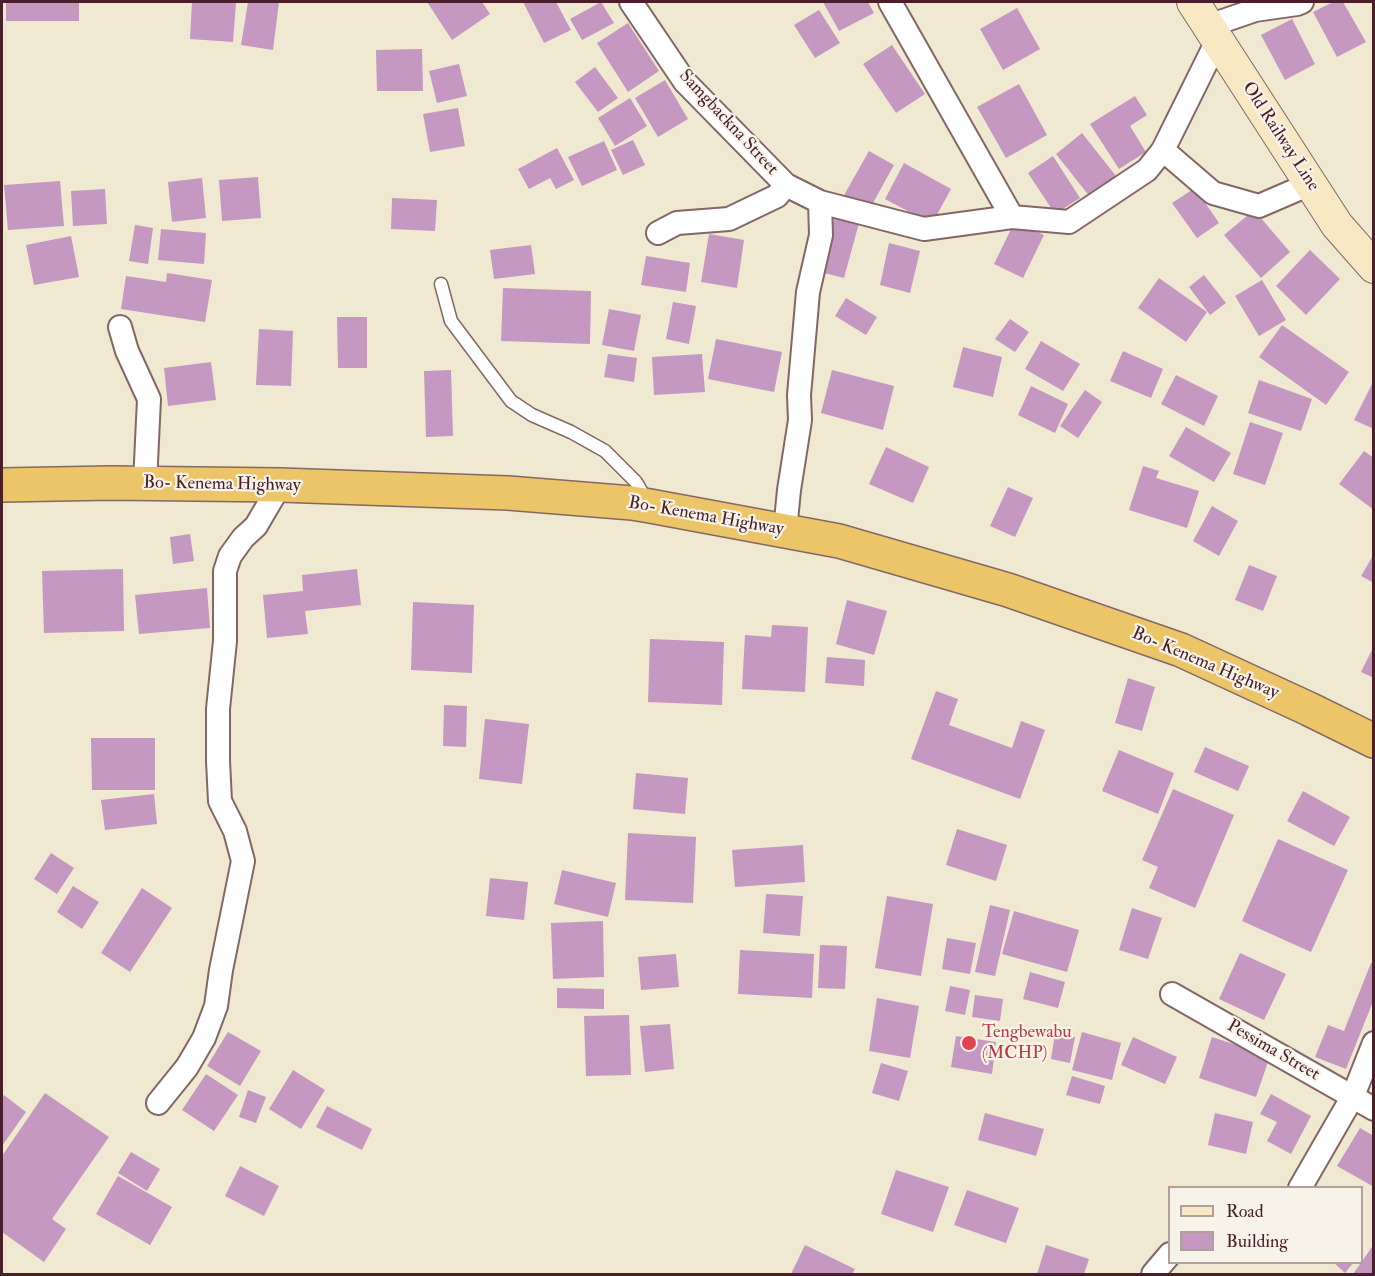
<!DOCTYPE html>
<html>
<head>
<meta charset="utf-8">
<style>
  body { margin:0 }
  #map { position:relative; width:1375px; height:1276px; overflow:hidden; background:#f0e9d1; font-family:"IM FELL Double Pica",serif }
  canvas { display:block }
  .frame { position:absolute; inset:0; border:3px solid #4a1f2b; pointer-events:none }
  .legend { position:absolute; left:1168px; top:1186px; width:195px; height:78px; box-sizing:border-box; background:#f7f3e8; border:2px solid #b29e9c; margin:0; padding:8px 10px; list-style:none; font-size:18px; color:#4a1f2b }
  .legend li { display:flex; align-items:center; gap:12px; height:30px }
  .legend b { width:30px; border:2px solid #b29e9c }
</style>
</head>
<body>
<div id="map">
<canvas width="1375" height="1276"></canvas>
<div class="frame"></div>
<ul class="legend">
<li><b style="height:8px;background:#f7e8c3"></b>Road</li>
<li><b style="height:16px;background:#c498c1"></b>Building</li>
</ul>
</div>
<script>
const c = document.querySelector('canvas').getContext('2d');
c.lineJoin = 'round';
function paint(path, color) {
  c.fillStyle = color;
  c.fill(path, 'evenodd');
}
function shape(rows) {
  const path = new Path2D();
  for (const r of rows) {
    path.moveTo(r[0], r[1]);
    for (let i = 2; i < r.length; i += 2) path.lineTo(r[i], r[i + 1]);
  }
  return path;
}
function stroke(path, color, width, dash) {
  c.strokeStyle = color;
  c.lineWidth = width;
  c.lineCap = dash ? 'butt' : 'round';
  c.setLineDash(dash || []);
  c.stroke(path);
}
function label(font, color, halo, rows, align = 'center') {
  c.font = font + ' "IM FELL Double Pica",serif';
  c.lineWidth = 4.5;
  c.setLineDash([]);
  c.textBaseline = 'middle';
  c.strokeStyle = halo;
  c.fillStyle = color;
  for (const [text, x, y, turn = 0] of rows) {
    c.save();
    c.translate(x, y);
    c.rotate((+turn || 0) * Math.PI / 180);
    c.textAlign = isNaN(turn) ? turn : align;
    if (halo) c.strokeText(text, 0, 0);
    c.fillText(text, 0, 0);
    c.restore();
  }
}
const building = shape([
  [6,2,79,2,79,21,6,21],
  [192,2,236,3,233,42,190,39],
  [248,2,279,2,273,50,241,45],
  [427,2,482,2,490,14,452,40],
  [523,2,556,2,571,30,544,43],
  [601,2,614,23,582,40,570,19],
  [823,2,868,2,874,13,839,31],
  [1333,2,1343,2,1366,42,1337,57,1313,12],
  [1017,8,1040,49,1003,70,980,29],
  [819,10,840,43,815,58,794,25],
  [1292,19,1315,64,1285,80,1261,35],
  [628,23,659,71,628,92,597,43],
  [892,45,925,94,896,113,863,64],
  [422,49,423,91,377,91,376,50],
  [459,64,467,96,437,103,429,71],
  [595,67,618,98,598,112,575,82],
  [665,80,688,119,658,137,635,98],
  [1019,84,1047,135,1006,158,977,107],
  [1135,96,1147,115,1130,126,1146,152,1119,169,1090,124],
  [630,98,647,126,615,146,598,118],
  [458,108,465,146,430,152,423,114],
  [1082,133,1120,181,1094,202,1056,154],
  [633,140,645,165,623,175,611,150],
  [604,141,617,170,582,186,568,157],
  [557,148,574,180,556,189,550,178,529,189,518,169],
  [869,151,894,165,868,212,843,197],
  [1053,156,1080,198,1055,214,1028,173],
  [904,163,951,189,932,224,885,199],
  [258,177,261,218,222,221,219,180],
  [202,178,206,218,172,222,168,182],
  [60,181,64,226,8,230,4,185],
  [1195,188,1219,223,1197,238,1172,203],
  [105,189,107,224,73,226,71,191],
  [392,198,437,200,435,231,391,229],
  [1254,210,1290,252,1261,278,1224,235],
  [835,216,859,223,844,278,820,272],
  [1015,221,1044,235,1023,278,994,264],
  [135,225,153,228,148,264,129,261],
  [161,229,206,233,204,264,158,260],
  [709,234,744,240,737,288,701,282],
  [71,236,79,277,34,285,26,245],
  [889,243,920,251,910,293,880,285],
  [531,245,535,274,494,279,490,250],
  [1310,250,1340,279,1306,315,1276,286],
  [646,256,690,263,686,292,641,285],
  [167,273,212,280,205,322,121,309,126,276,166,282],
  [1204,275,1226,303,1210,315,1189,287],
  [1159,278,1207,312,1186,342,1138,308],
  [1262,280,1286,320,1259,336,1235,296],
  [503,288,591,291,590,344,501,341],
  [846,298,877,317,866,335,835,316],
  [673,302,696,306,689,344,666,339],
  [609,309,641,315,634,351,602,345],
  [337,317,367,317,367,368,338,368],
  [1010,319,1029,332,1015,352,995,339],
  [1282,325,1349,372,1326,405,1259,357],
  [259,329,293,331,291,386,256,385],
  [716,339,782,352,774,392,708,379],
  [1041,341,1080,364,1063,391,1025,369],
  [963,347,1002,357,993,397,953,387],
  [1123,351,1163,369,1151,398,1110,381],
  [608,354,637,358,634,382,604,377],
  [702,354,705,392,654,395,652,357],
  [211,362,216,400,168,406,164,368],
  [451,370,453,436,426,437,424,371],
  [832,370,894,386,883,430,821,413],
  [1176,375,1218,396,1204,426,1161,404],
  [1259,380,1312,399,1301,431,1248,413],
  [1374,380,1374,429,1354,420],
  [1031,386,1068,404,1055,433,1018,415],
  [1085,390,1102,402,1078,438,1060,426],
  [1250,422,1283,433,1265,485,1233,474],
  [1186,427,1231,453,1214,482,1169,456],
  [886,447,929,467,913,503,869,484],
  [1364,451,1374,458,1374,510,1339,484],
  [1143,466,1159,471,1156,478,1199,491,1187,528,1129,510],
  [1008,487,1033,498,1015,537,990,526],
  [1212,506,1238,521,1219,556,1193,541],
  [190,534,194,561,173,564,170,537],
  [1374,554,1374,583,1361,576],
  [1249,565,1277,576,1263,611,1235,600],
  [123,569,124,631,44,633,42,571],
  [357,569,361,605,305,611,308,634,267,638,263,595,303,591,302,575],
  [207,588,210,628,139,634,135,595],
  [847,600,887,611,874,655,836,644],
  [413,602,474,605,472,673,411,670],
  [772,625,808,627,805,692,742,689,745,635,771,637],
  [650,639,724,642,722,705,648,702],
  [1374,646,1374,678,1361,672],
  [827,657,865,660,864,686,825,683],
  [1128,678,1155,687,1142,731,1115,723],
  [936,691,958,699,949,725,1012,748,1021,721,1045,730,1020,799,911,759],
  [444,705,467,706,466,747,443,746],
  [485,719,529,724,522,784,479,779],
  [91,738,155,738,155,790,92,790],
  [1205,747,1249,766,1238,791,1194,772],
  [1119,750,1174,773,1158,814,1102,791],
  [636,773,688,778,685,814,633,809],
  [1173,789,1234,815,1195,908,1149,888,1158,867,1142,860],
  [1303,791,1350,817,1334,846,1287,821],
  [154,794,157,824,105,830,101,800],
  [957,829,1007,845,996,881,946,865],
  [628,833,696,837,693,903,625,900],
  [1278,839,1348,870,1311,952,1242,921],
  [803,845,805,882,735,887,732,850],
  [51,853,74,868,57,894,34,879],
  [562,870,616,883,608,917,554,904],
  [490,878,528,882,524,920,486,916],
  [73,886,99,902,82,929,57,912],
  [142,888,172,908,130,972,101,953],
  [766,894,803,896,800,936,763,933],
  [887,896,933,904,921,976,875,968],
  [990,905,1010,910,995,976,975,972],
  [1132,908,1162,918,1148,959,1119,950],
  [1014,911,1079,930,1067,972,1002,954],
  [603,921,604,977,553,979,551,923],
  [947,938,976,943,970,974,942,969],
  [820,945,847,946,845,989,818,988],
  [740,950,814,954,812,998,738,994],
  [1240,953,1286,974,1264,1020,1219,999],
  [676,954,679,987,641,990,638,957],
  [1371,963,1374,964,1374,999,1346,1069,1315,1057,1328,1025,1344,1031],
  [1030,972,1065,982,1058,1008,1023,999],
  [950,986,970,990,965,1015,945,1011],
  [557,988,604,989,604,1009,557,1008],
  [975,995,1003,999,1000,1021,972,1017],
  [877,998,919,1006,910,1058,869,1051],
  [629,1015,631,1075,586,1076,584,1016],
  [670,1024,674,1069,645,1072,640,1026],
  [228,1032,261,1051,240,1086,207,1066],
  [1082,1032,1121,1043,1112,1080,1072,1070],
  [1055,1034,1075,1037,1070,1063,1051,1059],
  [956,1036,996,1042,992,1074,951,1067],
  [1133,1037,1177,1057,1165,1084,1121,1065],
  [1212,1037,1270,1056,1256,1097,1199,1078],
  [881,1063,908,1071,899,1101,872,1093],
  [293,1070,325,1090,301,1129,269,1109],
  [206,1074,238,1095,214,1131,182,1110],
  [1072,1076,1105,1086,1100,1104,1066,1095],
  [248,1090,266,1097,256,1123,239,1117],
  [45,1093,109,1137,52,1219,66,1229,44,1262,2,1232,2,1156],
  [1271,1094,1311,1116,1291,1154,1267,1141,1277,1122,1260,1114],
  [4,1095,26,1112,2,1146,2,1099],
  [327,1106,372,1129,362,1150,316,1127],
  [985,1113,1044,1129,1036,1156,978,1140],
  [1215,1113,1253,1122,1246,1154,1208,1145],
  [1360,1128,1374,1136,1374,1187,1337,1166],
  [131,1152,160,1169,147,1191,118,1173],
  [240,1166,279,1186,264,1216,225,1196],
  [896,1170,949,1187,933,1232,881,1214],
  [118,1176,172,1207,150,1245,96,1214],
  [967,1190,1019,1208,1006,1243,954,1225],
  [805,1245,855,1269,852,1274,791,1274],
  [1046,1245,1089,1259,1084,1274,1037,1274],
  [1372,1247,1374,1248,1374,1274,1353,1274],
  [1333,1262,1354,1262,1345,1273]
]);
const lane = shape([
  [441,284,451,321,511,401,532,415,571,432,605,451,636,482,647,501]
]);
const street = shape([
  [631,2,685,82,786,185,820,202,924,229,1012,217,1069,222,1147,170,1163,150,1217,41],
  [890,2,1012,217],
  [1210,30,1223,21,1255,10,1297,4,1302,2],
  [1163,150,1213,193,1259,206,1310,184],
  [658,233,677,223,729,219,777,196,786,185],
  [120,327,127,351,149,399,145,483],
  [785,531,789,490,800,420,799,395,808,292,821,235,820,202],
  [1172,994,1374,1109],
  [158,1103,187,1067,204,1038,216,1006,221,970,243,861,235,831,220,801,218,761,218,709,225,641,225,571,230,556,243,538,256,526,280,485],
  [1300,1188,1353,1096,1374,1043],
  [1153,1274,1170,1254]
]);
const secondary = shape([
  [1193,2,1337,225,1374,267]
]);
const highway = shape([
  [2,485,111,483,280,485,508,493,632,503,650,506,839,541,1008,590,1181,650,1309,709,1374,741]
]);
const markers = [
  [969,1043,8,"#e0444e"]
];
const streetNames = [
  ["Samgbackna Street",728,123,47],
  ["Old Railway Line",1280,137,57],
  ["Bo- Kenema Highway",222,485,1],
  ["Bo- Kenema Highway",706,517,10],
  ["Bo- Kenema Highway",1205,664,23],
  ["Pessima Street",1273,1051,30]
];
const healthNames = [
  ["Tengbewabu",982,1033],
  ["(MCHP)",982,1054]
];
paint(building, '#c498c1');
stroke(lane, '#846665', 15);
stroke(street, '#846665', 26);
stroke(secondary, '#846665', 34);
stroke(highway, '#846665', 36);
stroke(lane, '#fff', 12);
stroke(street, '#fff', 22);
stroke(secondary, '#f7e8c3', 32);
stroke(highway, '#ecc569', 33);
for (const [x, y, r, color] of markers) {
  const dot = new Path2D();
  dot.arc(x, y, r, 0, 2 * Math.PI);
  c.fillStyle = color;
  c.fill(dot);
  stroke(dot, '#f7f3e8', 2);
}
label('18px', '#4a1f2b', '#f7f3e8', streetNames);
label('18px', '#be3a42', '#f7f3e8', healthNames, 'left');
</script>
</body>
</html>
